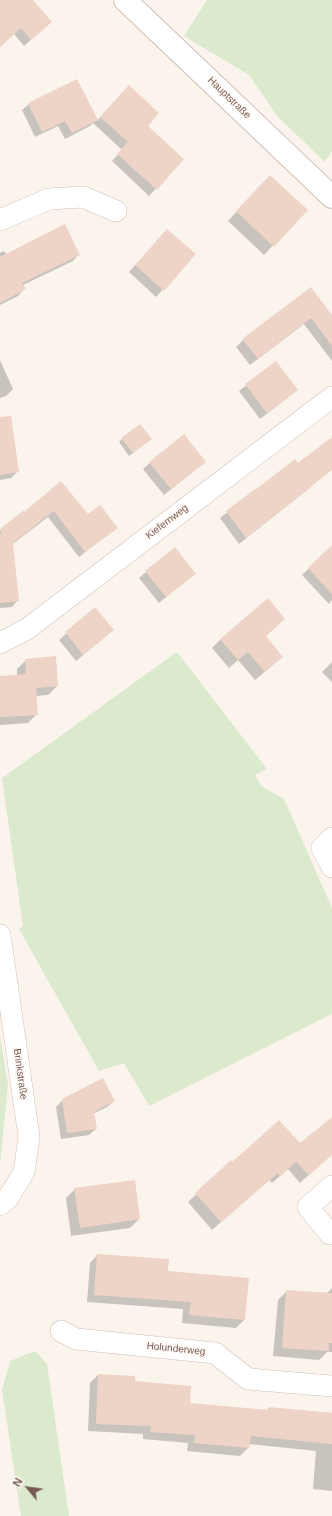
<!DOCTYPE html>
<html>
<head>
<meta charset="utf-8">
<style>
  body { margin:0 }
  #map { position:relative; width:332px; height:1516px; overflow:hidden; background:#fbf4ed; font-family:Helvetica,sans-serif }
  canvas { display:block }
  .north { position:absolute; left:8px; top:1468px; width:40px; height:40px; -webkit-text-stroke:3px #fef9f4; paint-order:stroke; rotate:299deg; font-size:11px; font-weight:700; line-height:16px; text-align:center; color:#755a51 }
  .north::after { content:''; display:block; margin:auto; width:14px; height:18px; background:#755a51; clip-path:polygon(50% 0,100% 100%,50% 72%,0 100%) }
</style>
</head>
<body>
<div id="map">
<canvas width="332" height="1516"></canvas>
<div class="north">N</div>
</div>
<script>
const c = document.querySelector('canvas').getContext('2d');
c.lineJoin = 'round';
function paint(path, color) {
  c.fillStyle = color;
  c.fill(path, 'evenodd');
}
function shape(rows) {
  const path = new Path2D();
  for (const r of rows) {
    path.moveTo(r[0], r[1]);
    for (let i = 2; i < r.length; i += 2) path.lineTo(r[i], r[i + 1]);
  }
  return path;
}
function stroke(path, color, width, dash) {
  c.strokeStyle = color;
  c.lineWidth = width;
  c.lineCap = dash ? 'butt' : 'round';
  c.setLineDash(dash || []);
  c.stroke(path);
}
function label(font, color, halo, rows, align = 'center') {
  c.font = font + ' Helvetica,sans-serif';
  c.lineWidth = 4;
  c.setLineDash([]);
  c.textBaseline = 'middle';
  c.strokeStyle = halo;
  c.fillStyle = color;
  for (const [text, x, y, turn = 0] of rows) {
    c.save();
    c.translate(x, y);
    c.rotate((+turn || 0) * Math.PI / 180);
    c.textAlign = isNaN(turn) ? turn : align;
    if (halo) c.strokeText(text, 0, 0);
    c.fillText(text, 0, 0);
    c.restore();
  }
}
const green = shape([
  [207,0,332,0,332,151,325,162,278,117,249,75,184,36],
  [177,652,267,769,255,775,261,786,284,799,332,908,332,1014,149,1106,124,1063,99,1071,19,929,23,926,2,778],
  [0,1035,8,1085,0,1164],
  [35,1351,47,1364,69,1516,21,1516,2,1390,10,1361]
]);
const shadow = shape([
  [0,0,32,0,44,28,24,46,14,34,0,47],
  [77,80,97,121,122,93,146,126,183,159,149,196,112,161,122,150,93,123,90,126,65,139,58,126,35,137,22,110,29,104],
  [261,185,306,210,264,255,228,221],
  [161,237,195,254,156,297,129,272],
  [4,251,7,255,79,254,73,261,23,285,24,289,18,296,0,305,0,253],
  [311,288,332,316,332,361,304,324,250,365,236,347,243,340],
  [0,360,13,389,6,396,0,398],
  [276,362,290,396,260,419,239,391],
  [0,432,18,471,11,478,0,480],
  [332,438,332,468,307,490,239,544,220,518,254,491,298,464],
  [122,439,147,442,129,456,119,442],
  [150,463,198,468,164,495,143,469],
  [61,483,88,516,116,528,79,557,48,517,5,550,0,545,0,531,23,512,24,514],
  [332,546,332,600,329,604,302,575],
  [0,566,18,600,12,607,0,608],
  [146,572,195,573,159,603,139,578],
  [95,609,106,636,76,661,59,640],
  [284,619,265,637,273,665,255,680,238,660,229,668,212,648,221,639],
  [26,660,57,686,48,695,36,696,37,714,28,723,0,725,0,677,17,675,17,669],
  [332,662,332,682,322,672],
  [63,1100,114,1101,107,1107,93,1114,96,1129,89,1135,61,1139,56,1107],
  [332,1118,332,1154,300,1183,288,1169,272,1183,269,1180,212,1230,188,1202,230,1162,232,1164,300,1145],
  [75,1189,139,1219,130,1228,71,1236,66,1198],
  [97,1255,167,1272,248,1279,244,1320,236,1328,182,1323,183,1309,87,1302,90,1263],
  [332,1288,332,1352,327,1352,319,1360,273,1356,278,1300,287,1291,327,1293],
  [98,1375,134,1382,189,1404,266,1411,269,1408,332,1413,332,1491,313,1489,316,1451,249,1444,248,1448,240,1456,187,1451,188,1443,143,1439,143,1434,88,1431,90,1383]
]);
const building = shape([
  [0,0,33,0,52,22,31,40,21,28,0,47],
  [77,79,98,120,72,133,65,121,42,132,28,103],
  [129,85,159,113,148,126,184,159,157,190,117,154,128,142,100,117],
  [270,175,308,210,274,247,236,211],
  [65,224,80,255,22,283,26,289,0,303,0,257],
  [167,229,196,254,164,291,135,265],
  [311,287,332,315,332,346,311,318,258,359,242,339],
  [276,361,298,390,267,413,245,384],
  [11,416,19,472,0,475,0,417],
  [140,424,152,439,133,453,121,438],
  [184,434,206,462,171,489,149,462],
  [332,437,332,470,246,538,226,511,255,489,255,490,295,459,298,463],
  [61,481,88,514,100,505,118,528,85,552,54,511,51,513,13,543,19,601,0,603,0,534,2,534,0,529,24,510,24,512],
  [332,545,332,594,308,568],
  [175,547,196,574,166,597,145,571],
  [268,598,285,619,266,636,283,657,265,672,248,652,238,660,220,639],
  [95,607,114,630,83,655,65,632],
  [56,656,58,686,36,688,38,715,0,717,0,676,26,674,25,659],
  [103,1078,115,1101,94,1112,97,1129,67,1133,62,1099],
  [332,1117,332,1155,309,1175,296,1162,280,1176,278,1173,221,1222,195,1193,231,1160,232,1162,279,1120,300,1143],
  [135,1180,140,1219,80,1228,74,1188],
  [97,1254,169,1259,168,1271,249,1278,245,1320,189,1315,191,1302,94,1295],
  [286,1290,332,1293,332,1343,329,1343,329,1351,282,1348],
  [98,1374,135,1376,135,1381,191,1386,190,1403,269,1410,269,1407,332,1413,332,1444,251,1436,249,1448,194,1443,195,1435,150,1432,151,1426,96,1424]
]);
const minor = shape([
  [0,220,49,199,83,197,116,211],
  [0,643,27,629,332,397],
  [332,838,322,848,332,867],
  [0,935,29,1137,24,1172,8,1198,0,1205],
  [332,1186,308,1207,330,1234,332,1232],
  [61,1331,76,1339,215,1353,248,1379,332,1386]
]);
const tertiary = shape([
  [125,0,332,197]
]);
const streetNames = [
  ["Hauptstraße",229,98,44],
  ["Kiefernweg",167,522,-37],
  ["Brinkstraße",20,1074,82],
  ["Holunderweg",176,1349,6]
];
paint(green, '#dbe9cc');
paint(shadow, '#0003');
paint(building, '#eed3c7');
stroke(minor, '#cfbeb6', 22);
stroke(tertiary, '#cfbeb6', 24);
stroke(minor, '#fff', 21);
stroke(tertiary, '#fff', 22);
label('10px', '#755a51', '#fef9f4', streetNames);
</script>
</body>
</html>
